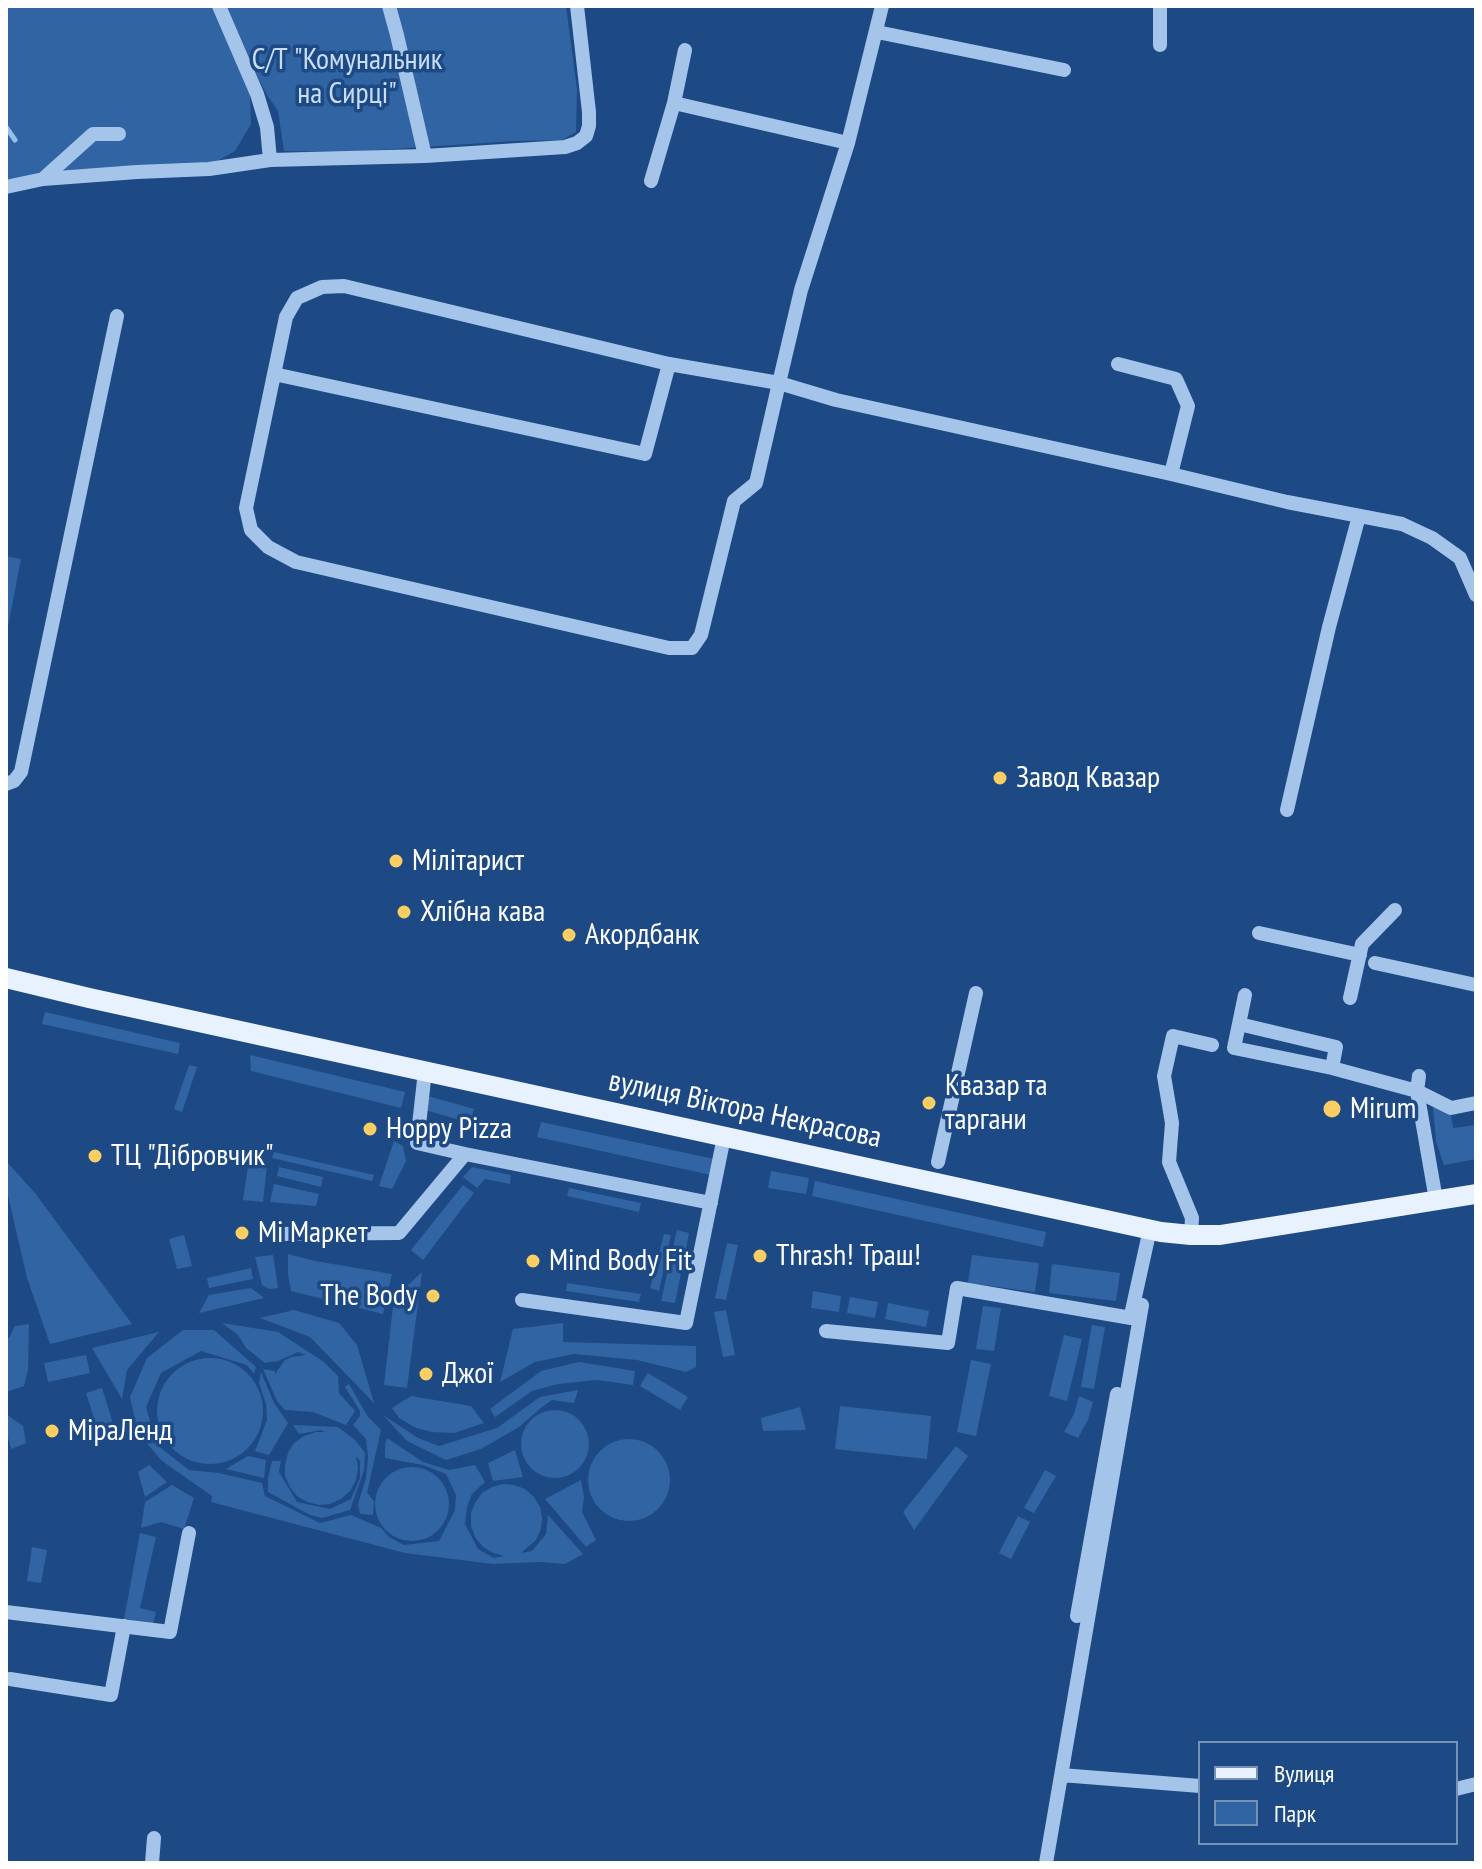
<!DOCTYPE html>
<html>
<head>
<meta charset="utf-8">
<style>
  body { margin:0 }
  #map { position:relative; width:1482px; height:1869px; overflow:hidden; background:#1d4a84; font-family:"PT Sans Narrow",sans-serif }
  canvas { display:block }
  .frame { position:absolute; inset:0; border:8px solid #fff; pointer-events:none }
  .legend { position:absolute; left:1198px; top:1741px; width:260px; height:104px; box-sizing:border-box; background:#1d4a84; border:2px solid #7792b5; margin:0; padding:10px 14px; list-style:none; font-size:24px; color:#fff }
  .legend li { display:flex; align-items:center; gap:16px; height:40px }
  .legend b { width:40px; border:2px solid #7792b5 }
</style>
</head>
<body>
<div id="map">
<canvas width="1482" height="1869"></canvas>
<div class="frame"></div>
<ul class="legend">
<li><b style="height:10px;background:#e8f1fe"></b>Вулиця</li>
<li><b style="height:22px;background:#3164a2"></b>Парк</li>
</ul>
</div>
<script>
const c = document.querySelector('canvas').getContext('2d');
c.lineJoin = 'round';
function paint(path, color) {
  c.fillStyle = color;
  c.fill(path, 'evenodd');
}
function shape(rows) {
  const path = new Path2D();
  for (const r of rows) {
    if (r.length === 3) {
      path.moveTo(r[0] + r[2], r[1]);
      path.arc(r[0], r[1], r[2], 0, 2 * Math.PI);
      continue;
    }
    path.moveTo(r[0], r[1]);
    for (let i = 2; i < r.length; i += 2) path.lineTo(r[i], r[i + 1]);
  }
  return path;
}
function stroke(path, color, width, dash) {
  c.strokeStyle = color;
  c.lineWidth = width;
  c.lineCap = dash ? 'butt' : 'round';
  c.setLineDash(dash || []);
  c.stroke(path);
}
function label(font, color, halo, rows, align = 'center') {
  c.font = font + ' "PT Sans Narrow",sans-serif';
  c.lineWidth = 7;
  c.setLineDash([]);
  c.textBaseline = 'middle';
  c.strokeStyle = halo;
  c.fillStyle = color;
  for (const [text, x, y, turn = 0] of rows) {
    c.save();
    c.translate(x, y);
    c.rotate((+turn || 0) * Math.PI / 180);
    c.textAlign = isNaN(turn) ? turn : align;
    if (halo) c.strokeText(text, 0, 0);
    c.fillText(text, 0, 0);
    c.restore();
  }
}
const green = shape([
  [6,6,215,6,250,95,251,124,235,151,212,164,43,171,6,182],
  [224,6,566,6,577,90,576,132,562,140,514,141,347,152,284,151,278,111,267,95,234,31],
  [6,556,21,559,6,637],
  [45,1012,180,1043,178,1054,42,1024],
  [250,1055,405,1092,401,1108,251,1071],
  [189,1065,197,1067,182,1112,174,1109],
  [428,1096,474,1109,470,1123,425,1110],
  [1438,1105,1451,1115,1453,1128,1476,1125,1476,1159,1444,1165,1436,1142,1433,1106],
  [541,1122,714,1159,711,1175,537,1137],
  [394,1141,403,1146,406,1161,392,1189,379,1186],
  [274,1152,374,1175,372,1181,272,1158],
  [249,1159,267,1165,263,1202,243,1200],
  [6,1161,35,1193,132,1324,50,1344,27,1278,6,1187],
  [279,1167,323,1177,321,1187,277,1176],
  [472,1167,511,1175,510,1184,485,1179,477,1188,463,1177],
  [771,1171,809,1178,806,1194,768,1188],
  [815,1181,1046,1232,1043,1247,812,1196],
  [274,1184,319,1194,316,1206,270,1202],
  [463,1185,474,1193,423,1260,411,1250],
  [569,1188,641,1203,639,1212,567,1196],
  [677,1230,689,1233,675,1303,661,1301],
  [664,1234,671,1235,659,1291,650,1288],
  [184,1235,192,1266,177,1269,169,1239],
  [727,1243,738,1245,726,1300,715,1298],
  [288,1254,315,1261,392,1274,383,1314,291,1291,288,1275],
  [273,1255,278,1288,269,1289,262,1285,255,1257],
  [972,1255,1039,1263,1035,1292,968,1283],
  [1052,1264,1120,1273,1116,1301,1049,1293],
  [251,1268,253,1279,209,1288,207,1278],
  [422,1272,407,1388,384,1385,394,1298],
  [567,1283,641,1294,639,1302,566,1291],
  [251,1288,264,1298,199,1313,209,1295],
  [813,1291,841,1296,839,1312,811,1308],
  [850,1297,878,1302,875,1318,847,1313],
  [888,1303,929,1311,926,1327,885,1319],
  [983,1306,1001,1308,994,1351,976,1349],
  [294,1310,339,1323,357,1345,374,1403,310,1337,260,1318],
  [726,1310,735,1355,723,1357,714,1312],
  [222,1323,278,1332,324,1362,338,1376,339,1393,355,1411,346,1425,313,1412,285,1410,277,1401,263,1369,275,1371,275,1374,285,1360,292,1357,306,1355,298,1352,278,1361,265,1363,246,1348,238,1335],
  [563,1323,563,1342,696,1346,696,1367,686,1372,637,1360,574,1354,535,1362,500,1382,513,1329],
  [29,1324,28,1370,24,1386,6,1392,6,1339,9,1338,15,1326],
  [1092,1325,1105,1327,1094,1389,1081,1387],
  [183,1330,214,1330,256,1367,254,1374,247,1365,201,1351,161,1373,146,1407,157,1445,189,1470,219,1473,262,1483,265,1496,320,1523,351,1515,381,1528,389,1537,404,1545,439,1541,455,1510,456,1495,446,1474,423,1465,385,1458,385,1444,387,1438,423,1462,449,1470,475,1465,485,1482,472,1494,467,1507,465,1524,478,1549,494,1558,504,1556,493,1553,483,1547,475,1537,471,1526,471,1513,475,1503,482,1493,492,1487,503,1484,514,1485,525,1489,534,1497,540,1507,542,1518,541,1529,536,1540,521,1553,532,1551,546,1534,548,1515,583,1554,565,1564,539,1562,493,1564,405,1553,211,1502,212,1496,162,1461,138,1433,130,1397,147,1358],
  [159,1332,127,1370,122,1399,92,1348],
  [1064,1335,1082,1339,1067,1401,1049,1396],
  [86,1355,90,1373,48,1382,44,1363],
  [210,1411,53],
  [971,1360,991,1364,976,1436,957,1432],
  [579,1362,635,1371,633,1385,597,1380,558,1384,532,1391,495,1417,490,1409,541,1371],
  [261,1372,274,1403,288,1423,269,1455,255,1451,267,1420,266,1404,259,1383],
  [648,1373,688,1397,680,1410,640,1386],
  [349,1384,368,1417,381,1430,367,1493,374,1501,373,1515,360,1514,358,1504,366,1478,368,1457,366,1439,353,1425,360,1416,360,1411,345,1387],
  [102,1388,115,1430,99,1434,86,1393],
  [578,1390,574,1403,552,1400,542,1407,519,1427,481,1449,446,1460,407,1441,383,1415,418,1438,439,1446,497,1428,540,1397],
  [411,1396,471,1406,484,1423,454,1433,432,1432,416,1428,399,1418,392,1408],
  [1079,1396,1093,1402,1088,1420,1078,1438,1064,1432,1074,1414],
  [840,1406,931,1416,927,1459,835,1449],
  [800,1407,806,1430,763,1431,761,1418],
  [555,1444,34],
  [6,1414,23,1426,26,1443,11,1449,6,1430],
  [293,1425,338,1427,355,1440,365,1453,364,1470,350,1510,322,1518,310,1515,268,1492,268,1478,272,1461,281,1461,279,1472,297,1502,330,1509,351,1499,360,1478,360,1461,356,1456,358,1468,356,1480,350,1491,341,1499,330,1504,319,1505,307,1502,297,1496,290,1487,285,1476,285,1465,288,1453,294,1443,304,1436,316,1432,325,1432,321,1430,299,1434],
  [629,1480,41],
  [956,1446,968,1456,914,1530,903,1512],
  [515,1450,523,1477,493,1481,488,1463],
  [248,1456,266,1460,264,1478,226,1469],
  [149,1465,167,1482,145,1497,138,1472],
  [412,1504,37],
  [1045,1470,1056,1476,1034,1513,1024,1508],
  [581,1480,584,1497,582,1512,596,1540,586,1547,545,1499],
  [172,1485,194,1498,184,1529,161,1522,141,1528,145,1502],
  [1018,1516,1030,1522,1011,1559,999,1553],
  [140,1533,156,1537,140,1608,156,1612,153,1625,124,1619],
  [32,1547,47,1550,41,1583,27,1581]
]);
const stream = shape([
  [6,127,15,140]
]);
const minor = shape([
  [219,6,257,94,267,127,270,160],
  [389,6,397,35,425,156],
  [882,6,848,143,801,290,779,383,756,483,734,501,701,635,692,648,669,648,296,562,268,547,251,530,246,508,286,317,297,298,322,287,344,286,669,364,779,383,836,400,1171,474,1287,502,1402,524,1432,538,1460,558,1476,595],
  [1160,6,1160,45],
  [877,32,1064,70],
  [674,103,848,143],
  [43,179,93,134,119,134],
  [651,181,674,103,685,50],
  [6,187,43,179,137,172,209,169,270,160,425,156,565,147,577,143,586,136,589,126,589,112,577,6],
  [1118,364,1176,379,1188,406,1171,474],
  [274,374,645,454,669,364],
  [6,784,14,781,21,772,117,316],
  [1287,810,1329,627,1359,516],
  [1259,933,1360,955],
  [1375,963,1476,985],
  [1245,995,1234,1048,1332,1068,1417,1091,1436,1200],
  [1350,998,1362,944,1395,910],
  [1239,1024,1336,1047,1332,1068],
  [425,1071,417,1143,465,1154],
  [1419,1076,1417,1091,1451,1108,1476,1103],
  [938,1162,976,993],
  [278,1234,399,1233,465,1154,711,1203],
  [1191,1235,1192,1218,1169,1162,1172,1123,1164,1076,1173,1036,1212,1045],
  [522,1300,686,1323,724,1137],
  [1131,1315,1150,1229],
  [826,1331,948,1343,957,1288,1131,1318],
  [6,1612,170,1632,189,1533],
  [1077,1616,1117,1394],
  [10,1679,111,1695,124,1626],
  [1061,1775,1200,1786],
  [1456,1789,1476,1784],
  [152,1863,154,1838],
  [1046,1863,1142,1305]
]);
const major = shape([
  [6,978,89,998,1161,1232,1191,1235,1220,1235,1476,1194]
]);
const markers = [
  [1000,778,8,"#face63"],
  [396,861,8,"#face63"],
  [404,912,8,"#face63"],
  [569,935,8,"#face63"],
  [929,1103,8,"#face63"],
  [1332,1109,10,"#face63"],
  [370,1129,8,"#face63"],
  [95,1156,8,"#face63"],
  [242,1233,8,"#face63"],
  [760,1256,8,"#face63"],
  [533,1261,8,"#face63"],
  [433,1296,8,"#face63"],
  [426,1374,8,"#face63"],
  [52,1431,8,"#face63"]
];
const parkNames = [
  ["С/Т \"Комунальник",347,60],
  ["на Сирці\"",347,94]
];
const poiNames = [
  ["Завод Квазар",1016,778],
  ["Мілітарист",412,861],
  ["Хлібна кава",420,912],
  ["Акордбанк",585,935],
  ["Квазар та",945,1086],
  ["таргани",945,1120],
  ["Mirum",1350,1109],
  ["Hoppy Pizza",386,1129],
  ["ТЦ \"Дібровчик\"",111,1156],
  ["Мі Маркет",258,1233],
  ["Thrash! Траш!",776,1256],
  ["Mind Body Fit",549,1261],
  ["The Body",417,1296,"right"],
  ["Джої",442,1374],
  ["МіраЛенд",68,1431]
];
const streetNames = [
  ["вулиця Віктора Некрасова",745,1110,12]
];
paint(green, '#3164a2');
stroke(stream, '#98bfec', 5);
stroke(minor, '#a4c4ea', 14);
stroke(major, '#e8f1fe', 20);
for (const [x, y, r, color] of markers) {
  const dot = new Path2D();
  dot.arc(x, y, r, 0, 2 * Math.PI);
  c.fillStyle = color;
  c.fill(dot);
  stroke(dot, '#1d4a84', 3);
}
label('30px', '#c9def8', '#1d4a84', parkNames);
label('30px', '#fff', '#1d4a84', poiNames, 'left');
label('30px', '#fff', '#1d4a84', streetNames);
</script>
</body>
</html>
